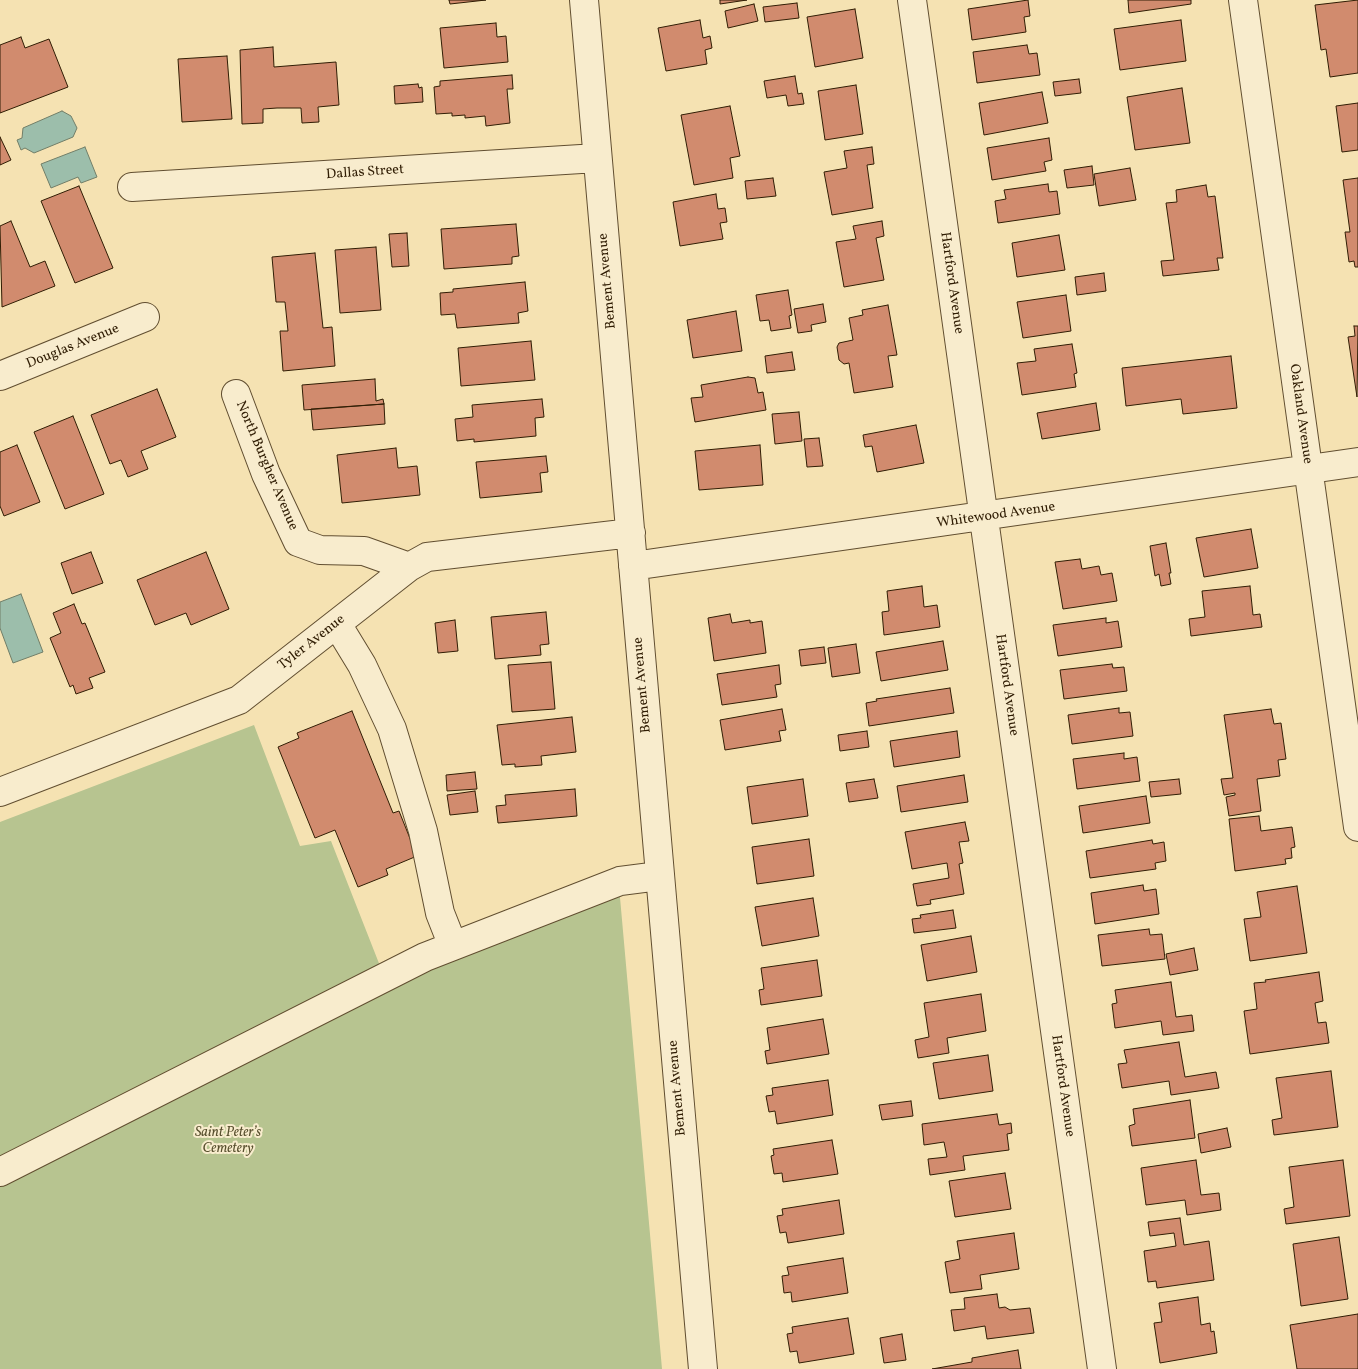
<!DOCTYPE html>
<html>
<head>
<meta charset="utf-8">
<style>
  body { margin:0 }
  canvas { display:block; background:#f5e2b2 }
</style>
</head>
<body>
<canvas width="1358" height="1369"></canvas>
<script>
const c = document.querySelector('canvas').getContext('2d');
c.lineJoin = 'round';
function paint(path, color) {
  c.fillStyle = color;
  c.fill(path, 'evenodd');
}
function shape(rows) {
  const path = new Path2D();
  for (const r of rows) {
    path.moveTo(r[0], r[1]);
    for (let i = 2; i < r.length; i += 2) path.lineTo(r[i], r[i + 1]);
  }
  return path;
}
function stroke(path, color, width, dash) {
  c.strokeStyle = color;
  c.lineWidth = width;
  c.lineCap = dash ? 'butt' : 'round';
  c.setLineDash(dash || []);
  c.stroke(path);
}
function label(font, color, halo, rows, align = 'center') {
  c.font = font + ' Vollkorn,serif';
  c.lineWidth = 4;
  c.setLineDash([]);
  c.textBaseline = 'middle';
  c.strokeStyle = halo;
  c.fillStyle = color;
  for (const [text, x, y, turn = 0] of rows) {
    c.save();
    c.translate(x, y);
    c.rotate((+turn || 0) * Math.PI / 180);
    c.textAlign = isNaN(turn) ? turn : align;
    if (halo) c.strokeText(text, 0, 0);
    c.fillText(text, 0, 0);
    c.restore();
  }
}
const green = shape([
  [254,725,300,846,331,841,382,971,618,875,662,1369,0,1369,0,822]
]);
const water = shape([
  [62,111,71,116,77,128,73,137,34,153,25,148,21,150,17,140,22,138,23,128,62,111],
  [85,147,97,177,81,183,78,177,51,188,41,164,85,147],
  [21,594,43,652,13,663,0,628,0,602,21,594]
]);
const building = shape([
  [449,0,486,0,450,4,449,0],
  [720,0,747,0,720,4,720,0],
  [1028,0,1030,16,1024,17,1026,32,972,40,968,9,1028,0],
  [1128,0,1191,0,1191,4,1129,13,1128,0],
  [1358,0,1358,73,1330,77,1326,49,1321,50,1315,5,1358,0],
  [797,3,799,18,765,22,763,7,797,3],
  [754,4,758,21,728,28,725,11,754,4],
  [855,9,863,58,815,67,807,17,855,9],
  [700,20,703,38,710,36,712,48,705,50,707,64,666,71,658,28,700,20],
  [1181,20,1186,61,1120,70,1114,29,1181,20],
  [496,23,497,37,506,36,508,62,444,68,440,28,496,23],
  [21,37,25,48,49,39,68,87,0,113,0,45,21,37],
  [1027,45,1029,54,1037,53,1040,75,977,83,973,52,1027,45],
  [273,47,274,67,336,62,339,105,318,107,319,122,302,123,301,108,277,108,263,109,263,123,242,124,240,50,273,47],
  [227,56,232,119,182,122,178,59,227,56],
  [512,75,513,89,507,89,510,123,486,126,485,116,465,118,465,115,452,116,452,113,436,114,434,87,440,86,440,81,512,75],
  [795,76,798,94,802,93,804,104,788,106,786,95,767,98,764,81,795,76],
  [1079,79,1081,93,1055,96,1053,82,1079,79],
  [418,84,419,88,422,87,423,102,395,104,394,86,418,84],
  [856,85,863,134,825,140,818,91,856,85],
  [1182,88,1190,143,1135,150,1127,97,1182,88],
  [1042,92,1048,123,984,135,979,103,1042,92],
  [1358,103,1358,150,1342,152,1336,106,1358,103],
  [730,106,740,156,730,158,733,178,694,185,681,115,730,106],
  [0,137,11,160,0,165,0,137],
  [1049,138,1052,160,1044,162,1046,171,992,180,987,148,1049,138],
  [872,147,874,164,867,165,873,208,832,215,824,172,847,168,844,151,872,147],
  [1092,166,1094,185,1067,188,1064,170,1092,166],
  [1130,168,1136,200,1099,206,1094,174,1130,168],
  [773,178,776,196,747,199,745,181,773,178],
  [1358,178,1358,267,1355,267,1354,261,1349,262,1345,232,1350,232,1343,180,1358,178],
  [1048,184,1049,192,1057,191,1060,214,998,223,995,201,1006,199,1004,190,1048,184],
  [1206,185,1208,197,1215,196,1223,258,1217,258,1219,270,1163,276,1161,261,1174,260,1166,203,1177,202,1176,190,1206,185],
  [79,186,113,268,75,283,41,201,79,186],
  [716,194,718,209,725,208,727,222,720,223,723,239,680,246,673,202,716,194],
  [11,221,30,267,45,261,55,286,2,307,0,226,11,221],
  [882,221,884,236,876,238,884,280,844,287,836,242,856,239,853,226,882,221],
  [516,224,519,256,512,257,512,264,444,269,441,229,516,224],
  [407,233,409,266,392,267,389,234,407,233],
  [1059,235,1065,270,1017,277,1012,243,1059,235],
  [376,247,381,310,340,313,335,250,376,247],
  [315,253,323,328,332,327,335,366,283,371,280,331,288,331,285,302,276,302,272,257,315,253],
  [1104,273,1106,291,1077,295,1075,277,1104,273],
  [525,282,528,311,518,313,519,323,457,328,455,314,441,315,440,293,453,292,453,289,525,282],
  [788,290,792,315,789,316,791,328,771,331,769,320,760,321,756,295,788,290],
  [1066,295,1071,331,1023,338,1017,302,1066,295],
  [823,304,826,322,811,325,812,331,798,333,794,309,823,304],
  [888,305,897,355,888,356,893,387,854,393,849,363,844,364,839,360,837,347,839,343,853,340,849,318,863,315,862,310,888,305],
  [736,311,742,351,693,358,687,320,736,311],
  [1354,326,1358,326,1357,397,1348,337,1355,336,1354,326],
  [531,341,535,380,461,386,458,348,531,341],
  [1072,344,1077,373,1074,374,1076,387,1022,395,1017,363,1036,361,1034,349,1072,344],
  [792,352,795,370,767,373,765,356,792,352],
  [1231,356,1237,408,1183,414,1181,399,1126,406,1122,368,1231,356],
  [748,377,755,378,758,393,763,392,766,410,695,422,691,398,703,397,701,385,748,377],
  [375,379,376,401,383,399,384,404,304,410,302,385,375,379],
  [157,389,176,437,141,451,148,469,128,477,121,460,110,464,91,415,157,389],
  [542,399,544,417,535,418,536,436,474,442,474,439,457,441,455,419,473,417,472,405,542,399],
  [1096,403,1100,430,1042,439,1037,413,1096,403],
  [384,404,385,424,313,430,311,409,384,404],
  [799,412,802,441,775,444,772,414,799,412],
  [73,416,104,494,65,509,34,432,73,416],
  [916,425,924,463,877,472,872,446,865,447,863,435,916,425],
  [819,438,823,466,807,467,804,439,819,438],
  [17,445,40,502,4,516,0,506,0,452,17,445],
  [760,445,763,485,699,490,695,451,760,445],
  [396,448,398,468,417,466,420,495,342,503,337,455,396,448],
  [546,456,548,472,540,473,542,492,480,498,476,462,546,456],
  [1251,529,1258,568,1204,577,1196,538,1251,529],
  [1166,543,1171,573,1169,573,1171,584,1161,586,1159,574,1155,576,1150,546,1166,543],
  [91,552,103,583,72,594,61,563,91,552],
  [206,552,229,609,191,625,186,613,155,625,137,580,206,552],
  [1080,559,1082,569,1099,566,1101,575,1112,573,1117,601,1063,609,1055,562,1080,559],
  [922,586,924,607,937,605,940,627,884,635,882,612,889,611,887,591,922,586],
  [1250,586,1253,615,1260,614,1262,627,1191,636,1189,619,1205,617,1202,591,1250,586],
  [74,604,82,624,85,623,105,672,89,678,93,688,76,694,73,685,70,687,50,638,61,633,53,613,74,604],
  [546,612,549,644,540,645,541,655,495,659,491,617,546,612],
  [730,614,732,623,750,620,750,623,762,621,766,653,714,661,708,618,730,614],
  [1106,618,1106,623,1118,621,1122,647,1058,656,1053,625,1106,618],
  [455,620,458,651,438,653,435,623,455,620],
  [943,641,948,670,881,681,876,652,943,641],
  [856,644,860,673,832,677,828,648,856,644],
  [824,647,826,663,801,666,799,650,824,647],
  [551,662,555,709,512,712,508,665,551,662],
  [1112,664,1113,668,1124,667,1127,691,1064,699,1060,670,1112,664],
  [779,665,781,684,775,685,777,697,722,705,717,674,779,665],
  [950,688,954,713,869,726,866,703,877,701,876,699,950,688],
  [1119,708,1119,713,1130,712,1133,736,1072,744,1068,715,1119,708],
  [782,709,786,730,779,731,781,741,725,750,720,720,782,709],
  [1271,709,1274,724,1281,723,1286,759,1278,760,1280,776,1257,779,1261,811,1229,816,1226,797,1235,795,1235,793,1224,795,1221,779,1233,778,1224,715,1271,709],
  [352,711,393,813,399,811,417,856,386,869,388,875,358,887,335,830,315,838,278,747,299,738,297,733,352,711],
  [572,717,576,752,541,756,542,765,515,767,515,764,502,765,497,725,572,717],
  [867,731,869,747,840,751,838,735,867,731],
  [957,731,960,757,894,767,890,741,957,731],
  [1124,753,1124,759,1137,757,1140,781,1077,789,1073,759,1124,753],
  [475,772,477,789,447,791,446,775,475,772],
  [964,775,968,802,901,812,897,786,964,775],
  [803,779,808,816,752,824,747,787,803,779],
  [874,779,878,798,849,802,846,783,874,779],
  [1179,779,1181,794,1151,797,1149,782,1179,779],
  [575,789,577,816,498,823,496,806,506,805,505,795,575,789],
  [475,791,478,812,450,815,447,795,475,791],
  [1146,796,1150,823,1083,833,1079,806,1146,796],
  [1259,816,1261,831,1292,827,1295,847,1291,848,1292,858,1285,859,1286,864,1235,871,1229,819,1259,816],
  [965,822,969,841,959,842,963,863,959,864,964,894,930,900,931,904,917,906,913,884,949,878,947,863,912,869,905,832,965,822],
  [809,839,814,876,757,884,752,847,809,839],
  [1152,840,1153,844,1164,842,1166,861,1155,863,1156,869,1090,878,1086,851,1152,840],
  [1143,885,1144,891,1156,889,1159,914,1095,924,1091,893,1143,885],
  [1297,886,1307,953,1250,961,1244,919,1261,917,1257,892,1297,886],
  [813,898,819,936,762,946,755,907,813,898],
  [953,910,956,928,914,933,912,919,921,918,920,915,953,910],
  [1149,929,1150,935,1162,934,1165,959,1102,966,1098,935,1149,929],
  [971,936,977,972,927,981,921,945,971,936],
  [1194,948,1198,970,1170,975,1166,954,1194,948],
  [817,960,822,996,761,1005,759,990,764,989,761,968,817,960],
  [1319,972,1323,1001,1315,1003,1318,1023,1326,1022,1329,1043,1250,1054,1244,1011,1257,1009,1254,983,1266,982,1265,980,1319,972],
  [1171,982,1176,1017,1192,1015,1194,1031,1163,1035,1161,1021,1115,1028,1112,1004,1117,1003,1115,990,1171,982],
  [981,994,986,1031,947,1038,949,1053,918,1058,915,1040,929,1037,924,1003,981,994],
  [823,1019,829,1054,767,1064,765,1051,770,1050,767,1028,823,1019],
  [1179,1042,1185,1077,1216,1072,1219,1088,1171,1095,1169,1081,1122,1088,1118,1064,1127,1063,1124,1050,1179,1042],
  [988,1055,993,1091,939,1099,933,1063,988,1055],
  [1331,1071,1338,1127,1274,1135,1272,1120,1282,1118,1276,1078,1331,1071],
  [828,1080,833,1115,777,1124,775,1111,769,1112,766,1096,773,1095,772,1088,828,1080],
  [1190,1100,1195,1138,1132,1146,1129,1126,1135,1124,1133,1109,1190,1100],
  [911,1101,913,1116,882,1120,879,1105,911,1101],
  [997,1114,999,1125,1011,1123,1012,1133,1007,1134,1009,1150,963,1156,965,1170,930,1175,928,1159,947,1157,944,1142,924,1145,922,1124,997,1114],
  [1227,1128,1231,1147,1201,1153,1198,1134,1227,1128],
  [832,1140,838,1174,783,1182,782,1173,774,1174,771,1156,774,1155,773,1149,832,1140],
  [1196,1160,1201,1195,1219,1193,1221,1210,1187,1215,1185,1200,1146,1205,1141,1168,1196,1160],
  [1343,1160,1350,1216,1286,1224,1284,1209,1294,1207,1289,1167,1343,1160],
  [1005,1173,1011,1209,955,1217,949,1181,1005,1173],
  [839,1200,844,1234,788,1243,786,1232,780,1233,777,1216,783,1215,782,1209,839,1200],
  [1180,1218,1184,1245,1209,1241,1214,1280,1157,1288,1156,1281,1148,1282,1144,1251,1176,1246,1174,1233,1150,1236,1148,1222,1180,1218],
  [1014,1233,1019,1269,980,1275,982,1289,950,1293,945,1262,960,1259,957,1241,1014,1233],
  [1339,1237,1348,1299,1301,1306,1293,1244,1339,1237],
  [843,1258,848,1293,792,1302,791,1292,784,1293,782,1276,789,1275,787,1267,843,1258],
  [997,1294,999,1308,1005,1307,1010,1310,1030,1308,1034,1333,987,1339,985,1326,954,1331,951,1310,965,1309,964,1298,997,1294],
  [1198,1297,1201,1325,1210,1323,1211,1332,1214,1331,1217,1353,1160,1363,1154,1323,1162,1322,1159,1303,1198,1297],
  [1358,1314,1358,1369,1297,1369,1290,1325,1358,1314],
  [848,1318,854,1354,799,1363,797,1351,790,1352,787,1334,793,1333,792,1327,848,1318],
  [902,1334,906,1360,884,1363,880,1338,902,1334],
  [1018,1350,1021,1369,932,1369,972,1362,972,1358,1018,1350]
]);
const minor = shape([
  [584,0,703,1369],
  [912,0,1102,1369],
  [1243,0,1358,827],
  [132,187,597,158],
  [0,376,145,317],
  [236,394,266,474,298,542,320,550,364,551,409,567],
  [633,566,1358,462],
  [337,624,362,665,392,729,423,831,440,913,453,946],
  [0,792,239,700,409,567,427,557,631,533],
  [0,1172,425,957,620,881,659,876]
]);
const streetNames = [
  ["Dallas Street",365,173,-4],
  ["Bement Avenue",608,281,-95],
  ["Hartford Avenue",951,283,82],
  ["Douglas Avenue",73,347,-22],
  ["Oakland Avenue",1300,414,82],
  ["North Burgher Avenue",266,466,67],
  ["Whitewood Avenue",996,516,-8],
  ["Tyler Avenue",312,643,-38],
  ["Bement Avenue",643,685,-95],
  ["Hartford Avenue",1006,685,82],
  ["Hartford Avenue",1062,1086,82],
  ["Bement Avenue",678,1088,-95]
];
const parkNames = [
  ["Saint Peter’s",228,1133],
  ["Cemetery",228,1149]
];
paint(green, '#b7c490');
paint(water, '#9cbeab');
stroke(water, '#717e68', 1);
paint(building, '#d18b6e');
stroke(building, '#301d04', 1);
stroke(minor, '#614e30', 30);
stroke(minor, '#f8eccd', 28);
label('14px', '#301d04', '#f8eccd', streetNames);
label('italic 14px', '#584f2e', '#f8eccd', parkNames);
</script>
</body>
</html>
